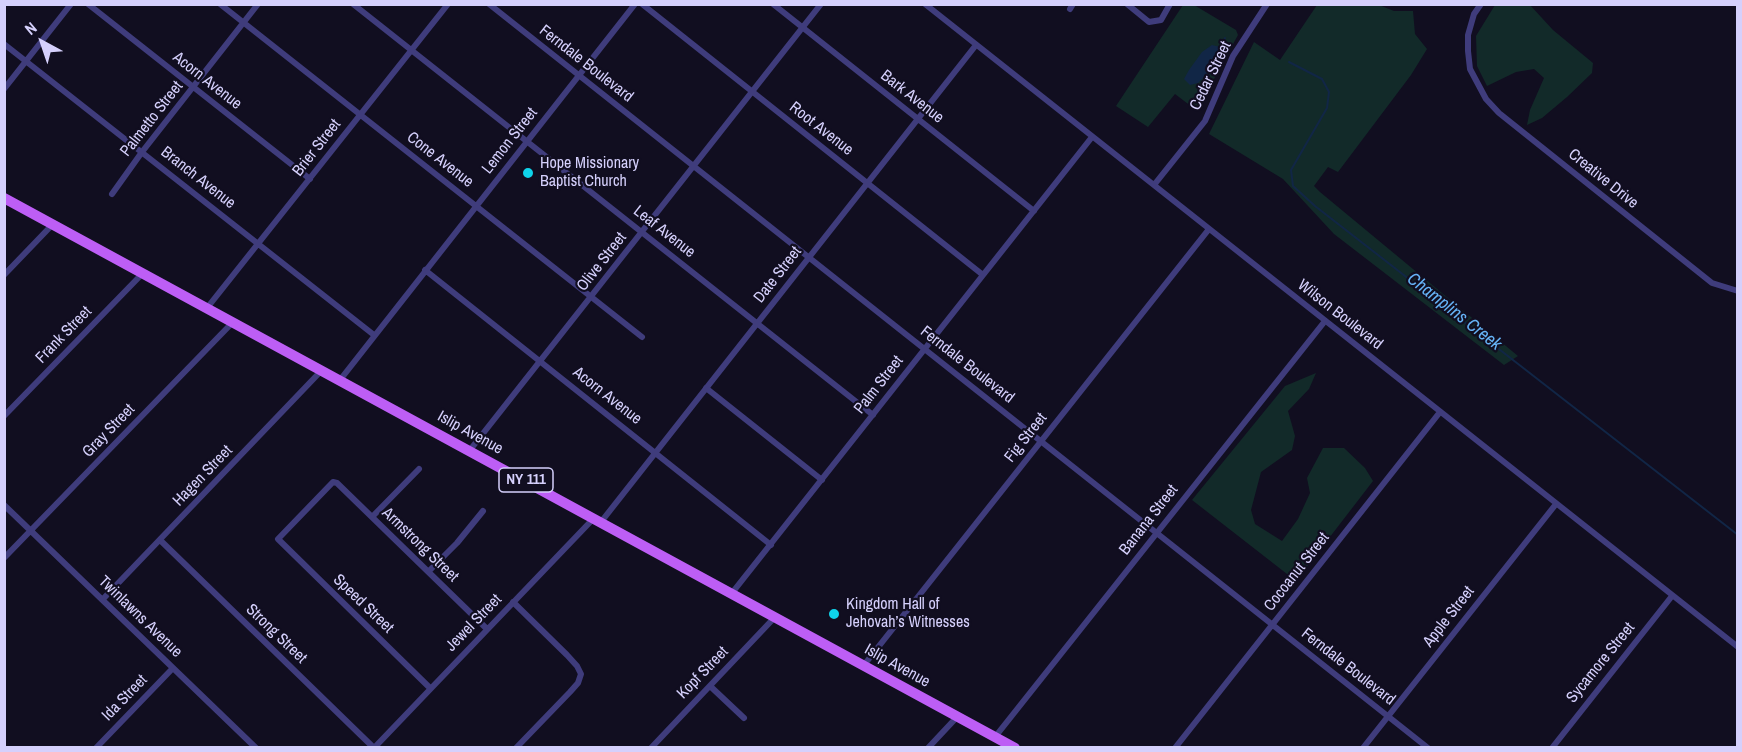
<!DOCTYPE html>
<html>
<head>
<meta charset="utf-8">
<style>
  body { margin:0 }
  #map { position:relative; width:1742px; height:752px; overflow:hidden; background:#110e20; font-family:"Archivo Narrow",sans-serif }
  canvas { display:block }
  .frame { position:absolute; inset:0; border:6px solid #d5d0fc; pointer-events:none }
  .north { position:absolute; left:12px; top:12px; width:60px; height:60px; -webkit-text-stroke:4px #110e20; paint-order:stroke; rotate:320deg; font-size:16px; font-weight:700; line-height:24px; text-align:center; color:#d5d0fc }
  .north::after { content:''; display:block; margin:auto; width:21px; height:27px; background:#d5d0fc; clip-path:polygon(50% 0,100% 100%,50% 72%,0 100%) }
</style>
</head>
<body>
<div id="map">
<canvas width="1742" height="752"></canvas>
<div class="frame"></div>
<div class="north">N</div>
</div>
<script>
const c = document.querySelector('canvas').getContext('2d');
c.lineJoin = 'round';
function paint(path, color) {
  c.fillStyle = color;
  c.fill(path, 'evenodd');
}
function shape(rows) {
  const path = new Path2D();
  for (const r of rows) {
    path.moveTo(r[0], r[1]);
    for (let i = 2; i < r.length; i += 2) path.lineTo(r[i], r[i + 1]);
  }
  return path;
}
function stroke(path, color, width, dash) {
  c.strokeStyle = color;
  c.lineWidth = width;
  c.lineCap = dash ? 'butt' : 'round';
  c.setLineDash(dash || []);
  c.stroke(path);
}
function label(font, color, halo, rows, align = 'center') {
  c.font = font + ' "Archivo Narrow",sans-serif';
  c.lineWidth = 4.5;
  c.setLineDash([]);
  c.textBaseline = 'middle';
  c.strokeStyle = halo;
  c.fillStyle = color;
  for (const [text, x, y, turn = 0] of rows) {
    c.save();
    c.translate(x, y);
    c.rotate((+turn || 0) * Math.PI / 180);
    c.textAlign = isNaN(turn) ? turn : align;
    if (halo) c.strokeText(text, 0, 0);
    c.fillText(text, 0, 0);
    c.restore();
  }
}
const green = shape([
  [1183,5,1194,5,1236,30,1238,35,1202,101,1196,110,1175,94,1148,127,1116,106],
  [1317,5,1379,5,1394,11,1413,11,1415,34,1427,49,1411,75,1338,172,1328,167,1314,186,1320,192,1518,356,1504,365,1334,234,1283,179,1209,134,1254,42,1280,60],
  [1495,5,1530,5,1553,30,1593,63,1592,73,1567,97,1542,118,1527,125,1530,110,1544,78,1534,69,1516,72,1487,86,1477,66,1476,36],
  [1316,373,1309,389,1288,411,1295,436,1292,450,1261,472,1251,510,1255,524,1282,541,1298,519,1310,493,1307,478,1323,448,1344,448,1365,468,1373,481,1296,581,1192,500,1285,386]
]);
const water = shape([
  [1212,45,1220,47,1214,67,1198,83,1190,85,1184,79,1189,70,1202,52]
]);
const stream = shape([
  [1220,47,1225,38],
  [1289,62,1322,79,1329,92,1327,108,1291,170,1293,186,1315,206,1738,535]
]);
const street = shape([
  [88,4,310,179],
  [220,4,642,337],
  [353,4,873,415],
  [489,4,1428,748],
  [642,4,983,275],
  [773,4,1034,211],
  [925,4,1738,647],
  [1127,4,1149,22,1161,20,1170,4],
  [1481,4,1474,14,1468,35,1468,51,1470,69,1486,99,1499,113,1712,283,1738,291],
  [1070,9,1073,4],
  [4,44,374,335],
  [4,89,71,4],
  [1154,185,1205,121,1233,56,1267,4],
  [112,194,142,152,258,4],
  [425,270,771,545],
  [4,275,53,224],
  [207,308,448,4],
  [340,380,635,4],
  [706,388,822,480],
  [4,416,143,273],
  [470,450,821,4],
  [4,505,256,748],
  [372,517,419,469],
  [601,522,976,45],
  [160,540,374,748],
  [4,558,233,322],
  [429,571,457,543,483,511],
  [732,593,1092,137],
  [103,599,322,370],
  [513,602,567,655,577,666,581,674,578,683,570,692,516,748],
  [864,665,1209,229],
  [710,686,744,718],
  [430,688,278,539,333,482,337,483,487,629],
  [995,737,1325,321],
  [96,748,173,668],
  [374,748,594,518],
  [651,748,775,617],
  [928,748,957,717],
  [1175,748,1440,412],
  [1363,748,1556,504],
  [1552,748,1672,596]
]);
const primary = shape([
  [4,198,1015,748]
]);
const markers = [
  [528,173,6,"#0fd3ea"],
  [834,614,6,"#0fd3ea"]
];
const shields = [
  [526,480,54]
];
const shieldNames = [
  ["NY 111",526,480]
];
const streetNames = [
  ["Ferndale Boulevard",586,64,38],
  ["Cedar Street",1211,76,-64],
  ["Acorn Avenue",207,81,38],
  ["Bark Avenue",912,97,38],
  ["Palmetto Street",152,119,-52],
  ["Root Avenue",821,129,38],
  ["Lemon Street",510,141,-52],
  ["Brier Street",317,148,-52],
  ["Cone Avenue",440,160,38],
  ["Branch Avenue",198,178,38],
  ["Creative Drive",1603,179,39],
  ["Leaf Avenue",664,232,38],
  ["Olive Street",602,262,-52],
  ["Date Street",778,275,-52],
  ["Wilson Boulevard",1340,315,38],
  ["Frank Street",64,335,-46],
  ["Ferndale Boulevard",967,365,38],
  ["Palm Street",879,385,-52],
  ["Acorn Avenue",607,396,38],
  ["Gray Street",109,431,-46],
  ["Islip Avenue",470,433,29],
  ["Fig Street",1026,438,-52],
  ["Hagen Street",203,476,-46],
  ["Banana Street",1149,520,-52],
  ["Armstrong Street",420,545,44],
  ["Cocoanut Street",1297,572,-52],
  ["Speed Street",363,604,44],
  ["Twinlawns Avenue",140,617,44],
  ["Apple Street",1449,617,-52],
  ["Jewel Street",474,623,-46],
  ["Strong Street",276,634,44],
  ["Sycamore Street",1601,663,-51],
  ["Islip Avenue",897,666,29],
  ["Ferndale Boulevard",1348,667,38],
  ["Kopf Street",703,673,-46],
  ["Ida Street",125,698,-46]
];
const poiNames = [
  ["Hope Missionary",540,164],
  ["Baptist Church",540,182],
  ["Kingdom Hall of",846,605],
  ["Jehovah’s Witnesses",846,623]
];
const waterNames = [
  ["Champlins Creek",1454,312,38]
];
paint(green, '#122a29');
paint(water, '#112646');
stroke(stream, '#112646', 2);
stroke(street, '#3f3c7c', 6);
stroke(primary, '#bd5ef5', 10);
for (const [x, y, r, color] of markers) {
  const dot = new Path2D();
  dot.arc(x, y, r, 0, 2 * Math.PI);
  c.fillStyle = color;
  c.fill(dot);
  stroke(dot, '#110e20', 2);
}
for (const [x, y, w] of shields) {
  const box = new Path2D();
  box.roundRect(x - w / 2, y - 12, w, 24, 4.5);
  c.fillStyle = '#110e20';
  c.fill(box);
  stroke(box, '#d5d0fc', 1.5);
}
label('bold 15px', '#d5d0fc', null, shieldNames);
label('16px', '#d5d0fc', '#110e20', streetNames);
label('16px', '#d5d0fc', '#110e20', poiNames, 'left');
label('italic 18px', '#65b2f5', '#110e20', waterNames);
</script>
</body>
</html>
